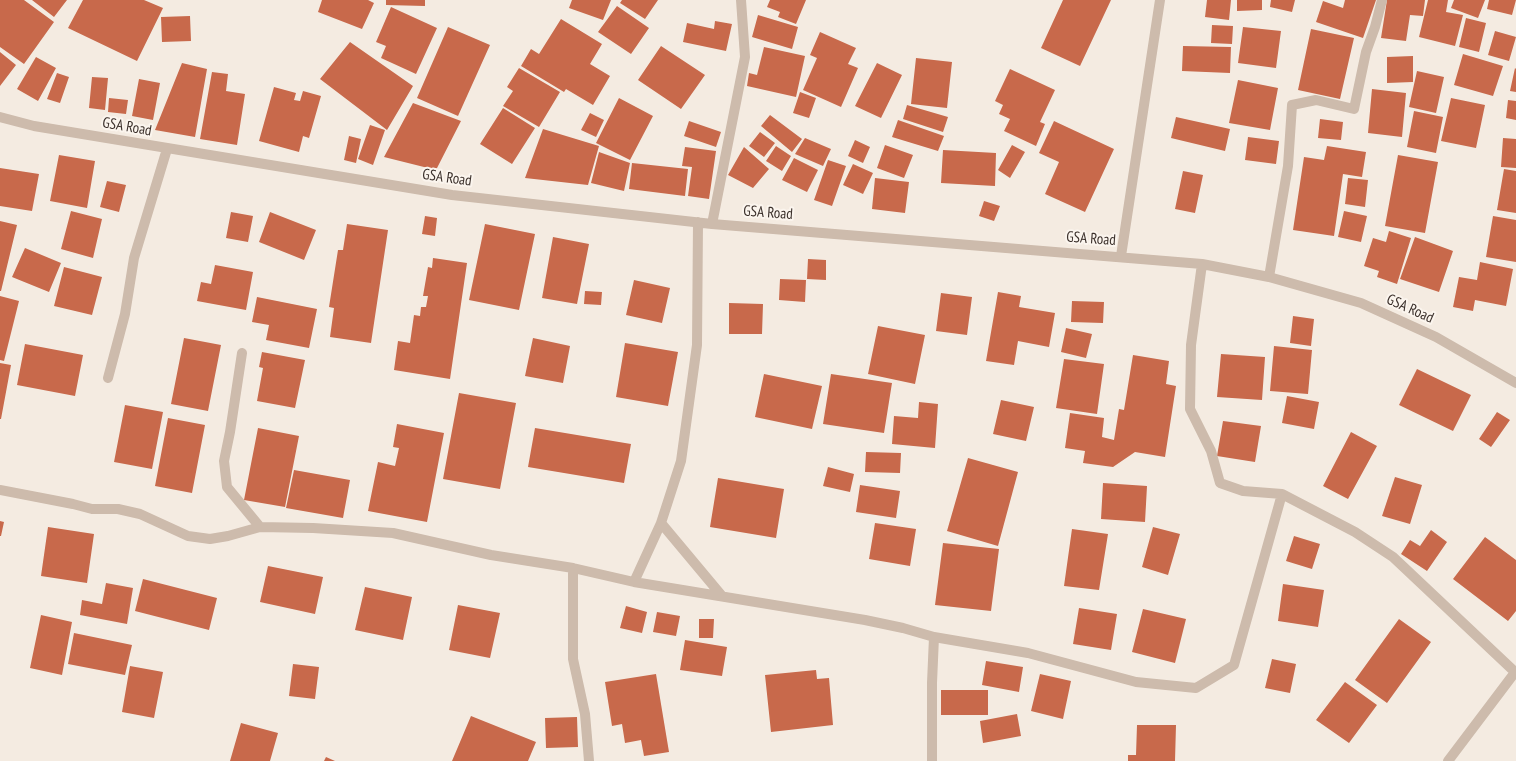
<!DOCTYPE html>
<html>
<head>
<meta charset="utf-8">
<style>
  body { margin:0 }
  canvas { display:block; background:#f4ebe1 }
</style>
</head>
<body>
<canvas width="1516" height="761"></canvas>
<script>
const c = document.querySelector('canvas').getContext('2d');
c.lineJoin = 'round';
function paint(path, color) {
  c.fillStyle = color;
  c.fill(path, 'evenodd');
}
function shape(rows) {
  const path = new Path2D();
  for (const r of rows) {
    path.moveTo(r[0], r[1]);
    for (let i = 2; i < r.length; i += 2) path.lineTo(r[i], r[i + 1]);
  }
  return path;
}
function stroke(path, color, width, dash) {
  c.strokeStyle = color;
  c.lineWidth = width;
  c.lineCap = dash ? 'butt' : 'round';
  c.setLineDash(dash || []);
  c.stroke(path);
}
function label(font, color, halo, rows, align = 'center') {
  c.font = font + ' "PT Sans Narrow",sans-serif';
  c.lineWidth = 4;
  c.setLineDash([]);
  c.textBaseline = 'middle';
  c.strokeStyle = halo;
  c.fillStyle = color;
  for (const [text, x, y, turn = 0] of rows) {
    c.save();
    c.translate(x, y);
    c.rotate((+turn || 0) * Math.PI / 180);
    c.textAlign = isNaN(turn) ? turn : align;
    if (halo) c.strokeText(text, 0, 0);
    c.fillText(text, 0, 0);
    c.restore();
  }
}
const building = shape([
  [0,0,24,0,54,22,24,64,0,47],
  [32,0,67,0,54,17],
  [83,0,144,0,163,8,137,61,68,28],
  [322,0,368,0,374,3,362,29,318,12],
  [386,0,425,0,425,6,386,5],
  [572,0,611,0,603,20,569,8],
  [622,0,658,0,645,19,620,3],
  [770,0,806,0,796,24,778,17,780,12,767,7],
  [1063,0,1111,0,1080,66,1041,48],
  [1207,0,1231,0,1229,20,1205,17],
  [1237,0,1262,0,1262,10,1237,11],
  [1271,0,1295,0,1292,12,1270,7],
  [1345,0,1376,0,1363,38,1316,22,1323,1,1343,8],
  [1387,0,1425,0,1423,16,1410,15,1406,41,1381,38],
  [1428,0,1448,0,1446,12,1463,15,1455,46,1419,37],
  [1454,0,1485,0,1478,18,1451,8],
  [1489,0,1516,0,1512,15,1487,9],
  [617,6,649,28,631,54,598,32],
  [391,7,437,28,416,74,381,58,386,46,376,42],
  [758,15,798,27,792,49,752,37],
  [190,16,191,41,162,42,161,17],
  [1466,18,1486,23,1479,52,1459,47],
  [561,19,602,44,590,64,610,76,593,105,566,89,564,92,521,66,531,49,539,54],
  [715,21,732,24,726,51,683,42,687,23,714,29],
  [1212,25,1233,26,1232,44,1211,43],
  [448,27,490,45,458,116,417,98],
  [1243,27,1281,31,1276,68,1238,63],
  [1311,29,1354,38,1340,99,1298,90],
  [1495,31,1516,37,1509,61,1488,55],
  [820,32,856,48,848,64,858,68,841,107,803,90,817,58,810,55],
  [350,42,413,86,387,130,320,79],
  [661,46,705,75,681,109,638,80],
  [1183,46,1231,47,1230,73,1182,71],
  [764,47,805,56,796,97,747,86,749,73,757,75],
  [0,52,16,65,0,86],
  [1463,54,1503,66,1493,96,1454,85],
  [1413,56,1413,82,1387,83,1387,57],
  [36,57,56,68,38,101,17,89],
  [916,58,952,62,947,108,911,104],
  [182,63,207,69,195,137,155,130],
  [877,63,902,75,881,118,855,106],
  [519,68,560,92,539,127,503,106,513,91,507,87],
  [1515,68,1516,69,1516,92,1510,91],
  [1010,69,1055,90,1040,122,1045,124,1036,146,1004,131,1010,119,999,114,1003,105,995,101],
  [1417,71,1444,77,1436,113,1409,107],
  [212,72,228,74,226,91,245,94,237,145,200,139],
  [57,73,69,77,60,103,47,99],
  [92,77,108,78,105,110,89,108],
  [139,79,160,83,153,120,132,116],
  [1238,80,1278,88,1270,130,1229,123],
  [274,87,296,93,294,100,300,101,303,91,321,96,309,138,303,136,299,152,259,141],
  [1372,89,1406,93,1402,137,1368,133],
  [800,92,816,98,809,118,793,113],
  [109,98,128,100,126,114,108,112],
  [619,98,653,116,630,160,596,143],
  [1451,98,1485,105,1476,148,1441,141],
  [1508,100,1516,101,1516,120,1506,118],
  [413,103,461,121,436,170,384,157],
  [907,105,948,117,943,132,903,119],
  [503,108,535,128,512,164,480,144],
  [1414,111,1443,117,1436,153,1407,147],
  [590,113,604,120,596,137,581,130],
  [770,115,802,139,792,152,761,126],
  [1176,117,1230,129,1225,151,1171,138],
  [1320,119,1343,122,1341,140,1318,138],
  [898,120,944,136,938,151,892,137],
  [689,121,721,132,716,147,684,136],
  [1054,121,1114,149,1085,212,1045,194,1059,162,1039,153],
  [370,125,385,130,373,165,358,159],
  [543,129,599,146,588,185,525,178],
  [760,132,775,143,764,157,749,146],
  [349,136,361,139,356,163,344,160],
  [1248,137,1279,141,1276,164,1245,160],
  [805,138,831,149,823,166,795,154],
  [1503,138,1516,139,1516,168,1501,167],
  [855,140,870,147,863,163,848,156],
  [885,145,913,155,904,178,877,168],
  [1012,145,1025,152,1010,178,998,170],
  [776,146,791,156,782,171,766,161],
  [1327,146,1366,152,1362,177,1343,174,1334,236,1293,230,1304,157,1324,160],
  [685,147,716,151,709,199,688,196,692,167,682,166],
  [744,147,769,169,753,188,728,175],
  [943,150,996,153,995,186,941,183],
  [599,152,630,163,624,191,591,183],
  [59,155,95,161,87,208,50,201],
  [1398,155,1438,162,1425,233,1385,226],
  [794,158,818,170,807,192,782,180],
  [828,160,846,166,832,206,814,200],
  [632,163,688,169,685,196,629,189],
  [853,164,873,173,863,194,843,185],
  [0,168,39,174,32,211,0,206],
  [1504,169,1516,171,1516,213,1497,210],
  [1183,171,1203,175,1195,213,1175,209],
  [875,178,909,182,905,213,872,209],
  [1348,178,1368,180,1365,207,1345,204],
  [107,181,126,185,119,212,100,207],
  [984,201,1000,206,994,221,979,216],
  [71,211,102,219,93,258,61,249],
  [1344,211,1367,216,1361,242,1338,237],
  [231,212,253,216,248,242,226,238],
  [270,212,316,230,304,260,259,242],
  [425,216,437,218,435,236,422,234],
  [1493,216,1516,220,1516,262,1486,257],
  [0,221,17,225,1,291,0,291],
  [347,224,388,230,371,343,330,337,334,308,329,307,338,250,343,250],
  [485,224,535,234,519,310,469,300],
  [1389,231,1411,238,1397,284,1377,277,1379,271,1364,266,1373,238,1386,242],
  [553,237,589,244,577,304,542,298],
  [1415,237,1453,251,1439,292,1400,279],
  [25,248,61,263,49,292,12,277],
  [433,258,467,263,450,379,394,370,398,341,410,343,414,315,420,316,421,307,426,307,428,296,423,296,428,267,432,268],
  [808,259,826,260,826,280,807,279],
  [1480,262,1513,269,1506,306,1475,300,1473,311,1453,307,1459,277,1477,280],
  [215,265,253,272,246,310,197,301,201,282,211,284],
  [64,267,102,277,92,315,54,306],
  [780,279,806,280,805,302,779,300],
  [634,280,670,288,662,323,626,315],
  [585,291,602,292,601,305,584,304],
  [998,292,1021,296,1019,307,1055,313,1049,347,1018,341,1014,365,986,361],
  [941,293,972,297,967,335,936,331],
  [0,296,19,301,4,361,0,360],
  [257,297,317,309,309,348,266,340,269,325,252,322],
  [1072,301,1104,302,1103,323,1071,322],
  [729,303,763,304,762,334,729,334],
  [1293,316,1314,319,1311,346,1290,343],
  [878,326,925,335,915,384,868,374],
  [1066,328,1092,334,1086,358,1061,352],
  [184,338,221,345,208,411,171,404],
  [533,338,570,346,563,383,525,376],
  [625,343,678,352,668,406,616,397],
  [25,344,83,355,75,396,17,385],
  [1274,346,1312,350,1308,394,1270,391],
  [262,352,305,360,295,408,257,401,263,368,259,367],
  [1221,354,1265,357,1262,400,1217,397],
  [1133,355,1169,361,1166,384,1176,386,1165,457,1135,452,1113,467,1083,463,1085,451,1065,448,1070,413,1104,418,1102,437,1114,440,1119,409,1124,410],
  [1064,359,1104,364,1097,414,1056,408],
  [0,363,11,365,1,419,0,419],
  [1417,369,1471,395,1453,431,1399,405],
  [764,374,822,386,812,429,755,417],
  [831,374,892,383,884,433,823,424],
  [459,393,516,403,500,489,443,479],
  [1287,396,1319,402,1314,429,1282,423],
  [1001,400,1034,407,1026,441,993,434],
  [919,402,938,404,935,448,892,444,894,416,918,418],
  [125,405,163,412,152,469,114,462],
  [1497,412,1510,420,1491,447,1479,439],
  [168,418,205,425,192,493,155,486],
  [1223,421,1261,426,1255,462,1217,456],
  [397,424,444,433,427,522,368,511,378,462,395,466,399,448,393,447],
  [258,428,299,436,285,507,244,500],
  [535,428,631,444,624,483,528,467],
  [1351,432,1377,446,1348,499,1323,486],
  [866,452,901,453,900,473,865,472],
  [968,458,1018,472,998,546,947,531],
  [828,467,854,474,850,492,823,486],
  [294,470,350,480,343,518,286,508],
  [1395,477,1422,485,1410,524,1382,516],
  [718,478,784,489,776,538,710,527],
  [1103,483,1147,486,1145,522,1101,519],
  [860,485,900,491,896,518,856,512],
  [0,521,4,522,1,536,0,536],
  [875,523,916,529,910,566,869,559],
  [48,527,94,534,87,583,41,576],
  [1153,527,1180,534,1168,575,1142,567],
  [1072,529,1108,534,1099,590,1064,586],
  [1431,530,1447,542,1427,571,1401,554,1410,540,1420,546],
  [1294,536,1320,544,1312,569,1286,561],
  [1485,537,1516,560,1516,611,1508,621,1453,579],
  [943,543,999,549,991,611,935,605],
  [268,566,323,577,315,614,260,602],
  [143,579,217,598,209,630,135,611],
  [106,583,133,588,127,624,80,615,82,600,102,604],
  [1283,584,1324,590,1318,627,1278,621],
  [365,587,412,597,403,640,355,630],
  [458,605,500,613,490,658,449,650],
  [626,606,647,612,642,633,620,628],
  [1079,608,1117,614,1111,650,1073,644],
  [1143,609,1186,619,1175,663,1132,652],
  [657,612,680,616,676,636,653,632],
  [41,615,72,622,62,675,30,668],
  [699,619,714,619,713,638,699,638],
  [1399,619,1431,642,1387,703,1355,680],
  [74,633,132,645,125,675,68,664],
  [685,640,727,647,722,676,680,670],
  [1272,659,1296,664,1290,693,1265,688],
  [986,661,1023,667,1019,692,982,685],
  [293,664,319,667,315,699,289,696],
  [130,666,163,672,154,718,122,712],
  [816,670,817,679,829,678,833,725,771,732,765,675],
  [656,674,669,752,644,756,641,740,625,743,622,724,612,726,605,682],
  [1040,674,1071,681,1063,719,1031,711],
  [1345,682,1377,705,1349,743,1316,720],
  [941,690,988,690,988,715,941,715],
  [1017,714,1021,736,983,743,980,721],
  [471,716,536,742,528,761,452,761],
  [577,717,578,747,546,748,545,718],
  [241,723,278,733,270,761,230,761],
  [1137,725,1176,725,1175,761,1128,761,1128,755,1136,755],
  [326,757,335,761,324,761]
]);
const minor = shape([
  [0,117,34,126,452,195,712,224,1202,264,1269,277,1361,303,1436,337,1516,383],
  [698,222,697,345,681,461,661,523,722,596],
  [712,224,745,57,741,0],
  [1121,256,1160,0],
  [1202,264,1191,345,1190,409,1211,451,1220,483,1243,491,1282,494,1355,532,1393,557,1515,672],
  [1269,277,1288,166,1292,105,1316,100,1354,109,1366,52,1375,27,1382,0],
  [242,353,230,432,224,461,227,487,260,527],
  [108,378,125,314,134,258,167,149],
  [0,490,73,504,92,509,118,509,140,514,188,536,210,539,228,536,260,527,313,528,393,533,491,555,573,568,634,582,865,620,903,628,934,637,932,683,932,761],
  [573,568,573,659,585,714,589,761],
  [634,582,661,523],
  [934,637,1028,653,1136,682,1196,688,1234,665,1282,494],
  [1448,761,1516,671]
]);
const streetNames = [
  ["GSA Road",127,127,10],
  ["GSA Road",447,178,8],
  ["GSA Road",768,213,4],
  ["GSA Road",1091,239,4],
  ["GSA Road",1410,309,24]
];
paint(building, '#c8694b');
stroke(minor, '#cdbbac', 10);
label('15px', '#3b302b', '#fbf5ee', streetNames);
</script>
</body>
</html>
